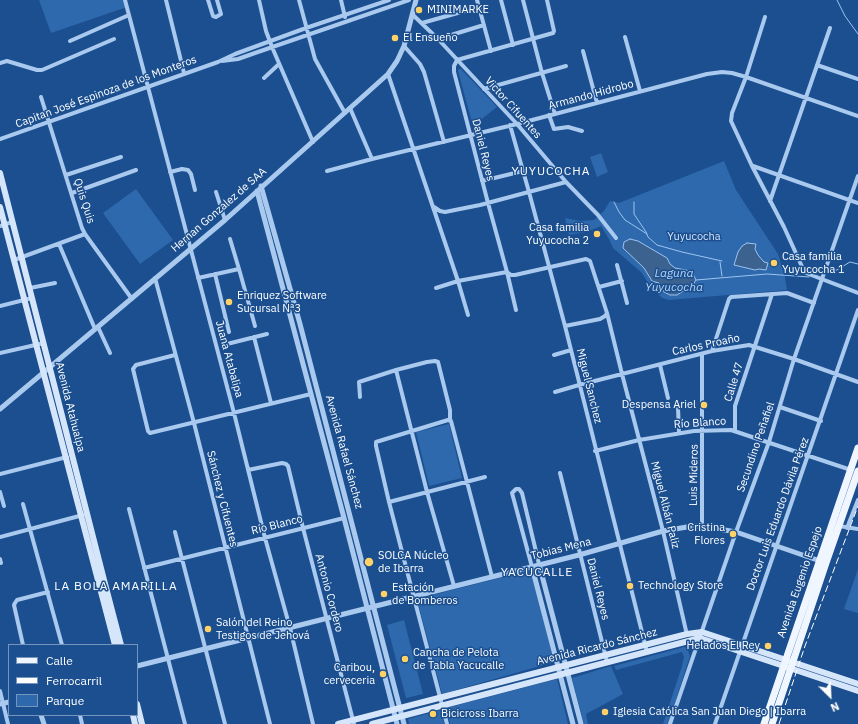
<!DOCTYPE html>
<html>
<head>
<meta charset="utf-8">
<style>
  body { margin:0 }
  #map { position:relative; width:858px; height:724px; overflow:hidden; background:#1b4f8f; font-family:"IBM Plex Sans",sans-serif }
  canvas { display:block }
  .legend { position:absolute; left:8px; top:644px; width:130px; height:72px; box-sizing:border-box; background:#1b4f8f; border:1px solid #7695bc; margin:0; padding:5px 7px; list-style:none; font-size:12px; color:#fff }
  .legend li { display:flex; align-items:center; gap:8px; height:20px }
  .legend b { width:20px; border:1px solid #7695bc }
  .north { position:absolute; left:810px; top:676px; width:40px; height:40px; -webkit-text-stroke:3px #1b4f8f; paint-order:stroke; rotate:156deg; font-size:11px; font-weight:700; line-height:16px; text-align:center; color:#fff }
  .north::after { content:''; display:block; margin:auto; width:14px; height:18px; background:#fff; clip-path:polygon(50% 0,100% 100%,50% 72%,0 100%) }
</style>
</head>
<body>
<div id="map">
<canvas width="858" height="724"></canvas>
<ul class="legend">
<li><b style="height:5px;background:#f0f6ff"></b>Calle</li>
<li><b style="height:5px;background:#fff"></b>Ferrocarril</li>
<li><b style="height:11px;background:#2e69ad"></b>Parque</li>
</ul>
<div class="north">N</div>
</div>
<script>
const c = document.querySelector('canvas').getContext('2d');
c.lineJoin = 'round';
function paint(path, color) {
  c.fillStyle = color;
  c.fill(path, 'evenodd');
}
function shape(rows) {
  const path = new Path2D();
  for (const r of rows) {
    path.moveTo(r[0], r[1]);
    for (let i = 2; i < r.length; i += 2) path.lineTo(r[i], r[i + 1]);
  }
  return path;
}
function stroke(path, color, width, dash) {
  c.strokeStyle = color;
  c.lineWidth = width;
  c.lineCap = dash ? 'butt' : 'round';
  c.setLineDash(dash || []);
  c.stroke(path);
}
function label(font, color, halo, rows, align = 'center') {
  c.font = font + ' "IBM Plex Sans",sans-serif';
  c.lineWidth = 3;
  c.setLineDash([]);
  c.textBaseline = 'middle';
  c.strokeStyle = halo;
  c.fillStyle = color;
  for (const [text, x, y, turn = 0] of rows) {
    c.save();
    c.translate(x, y);
    c.rotate((+turn || 0) * Math.PI / 180);
    c.textAlign = isNaN(turn) ? turn : align;
    if (halo) c.strokeText(text, 0, 0);
    c.fillText(text, 0, 0);
    c.restore();
  }
}
const green = shape([
  [39,0,124,0,127,7,51,33],
  [459,69,461,69,497,107,473,126,458,71],
  [601,153,608,172,597,177,590,157],
  [724,161,736,190,778,254,785,277,787,290,669,300,662,298,651,288,642,273,613,248,609,239,601,226,587,232,569,235,565,218,580,221,594,220,604,211,610,201,619,203],
  [136,189,173,240,140,264,103,213],
  [449,424,462,478,429,486,416,432],
  [858,569,858,613,844,609],
  [531,570,554,662,442,694,417,599],
  [404,620,423,694,406,698,387,625],
  [684,647,687,648,690,656,668,724,663,724,682,666,684,657,682,652,616,670,614,666],
  [611,666,623,694,586,714,588,724,584,724,572,678],
  [557,679,568,724,450,724,446,708],
  [441,710,444,724,409,724,408,719]
]);
const water = shape([
  [630,239,638,241,667,258,670,264,675,268,686,270,693,274,696,280,693,285,677,295,670,295,664,292,659,283,652,281,644,268,623,248,624,242,630,239],
  [747,243,756,244,755,249,758,255,764,262,768,263,766,270,759,269,755,270,734,265,738,252,742,246,747,243]
]);
const stream = shape([
  [837,0,845,16,858,34],
  [614,202,619,212,625,220,647,234],
  [634,202,634,214,646,232,648,237,657,245,682,252,722,261],
  [720,262,722,276],
  [826,273,835,271,850,262,858,264],
  [696,280,767,274,809,277]
]);
const minor = shape([
  [125,0,234,413,265,538,290,628,313,724],
  [166,0,184,73],
  [208,0,213,16,216,17,221,14,217,0],
  [259,0,266,31,272,47,313,142],
  [299,0,315,59,345,113],
  [341,0,345,17],
  [477,0,491,51],
  [501,0,513,45],
  [523,0,542,73,555,114],
  [547,0,554,31,553,33,457,60,454,66,454,72,488,203,507,272,511,275,515,275,586,259,590,261,607,313,605,316,600,319,565,326],
  [413,15,438,39,517,124,566,182,598,215,616,238],
  [765,17,746,77,732,113,731,121,752,166,784,227,804,271,806,273,858,293],
  [422,23,479,7],
  [625,37,640,91],
  [438,39,484,25],
  [70,41,129,15],
  [404,46,420,64,424,72,444,142],
  [583,51,597,103],
  [222,61,238,59,255,53,409,0],
  [0,63,7,61,37,70,42,70,114,39],
  [817,65,858,79],
  [388,74,458,281,468,315],
  [264,78,279,64],
  [484,89,566,66],
  [41,97,82,228,85,234,132,299],
  [350,108,372,159],
  [549,115,554,129,568,127,582,131],
  [510,125,529,192,565,326,647,652],
  [0,139,218,62,235,54,306,28,389,0],
  [753,166,858,203],
  [327,171,372,159,517,124,707,74,722,72,732,73,746,77,858,116],
  [170,172,182,169,188,170,191,174,195,190],
  [66,175,121,157],
  [482,181,523,171],
  [216,192,225,220],
  [72,193,136,170],
  [770,201,830,28],
  [434,207,440,211,445,212,480,205,566,182],
  [0,226,12,222],
  [230,239,239,269],
  [59,244,95,329],
  [14,260,85,234],
  [617,265,627,303],
  [215,274,229,332],
  [155,278,194,423,270,724],
  [198,278,239,269,255,326],
  [599,287,622,281],
  [30,288,55,283],
  [436,288,458,281,507,272,516,310],
  [0,306,32,298],
  [607,313,622,374,663,531,687,635],
  [98,327,110,353],
  [254,337,271,403],
  [223,345,267,334],
  [712,351,729,299,731,297,787,293,814,303],
  [0,353,44,343],
  [175,355,136,365,133,369,148,431,150,433,311,394],
  [554,355,571,350],
  [660,365,668,398],
  [555,392,579,385,712,351,749,345,794,359,858,382],
  [360,397,359,382,396,370],
  [678,407,679,433],
  [780,407,821,421],
  [450,420,450,410,438,362,435,361,427,362,396,370,427,492,454,586],
  [735,431,735,406,772,294],
  [595,451,639,440,694,431,731,430,851,470],
  [248,470,282,463,286,464,288,466,303,528,354,724],
  [560,473,607,662],
  [0,474,67,457],
  [0,492,4,506],
  [389,502,485,477],
  [23,504,62,645],
  [129,509,185,724],
  [702,526,702,354],
  [839,526,858,529],
  [847,528,858,500],
  [175,532,225,724],
  [0,537,83,515],
  [0,559,1,563],
  [532,567,512,493,516,489,519,489,522,493,539,564],
  [144,568,344,518],
  [23,645,14,605,15,603,17,600,48,592],
  [0,691,8,724],
  [80,715,82,724],
  [447,724,389,502,376,446,376,442,448,420,451,421,492,577],
  [670,724,736,532,769,442,794,359,858,176],
  [715,724,858,310]
]);
const tertiary = shape([
  [261,186,300,324,404,724],
  [257,191,344,518,397,724],
  [0,409,225,220,388,74,397,61,404,46,416,0],
  [539,564,581,724],
  [532,567,573,724],
  [137,666,579,555,663,531,687,527,702,526,736,532,823,562],
  [0,704,9,702],
  [41,715,44,724]
]);
const secondary = shape([
  [0,173,104,580,121,645],
  [0,207,115,645],
  [137,704,142,724],
  [133,715,135,724],
  [338,724,687,634,702,632,858,684],
  [372,724,700,638,858,691]
]);
const primary = shape([
  [764,724,858,448],
  [772,724,826,563,858,471]
]);
const rail = shape([
  [779,724,805,646,858,506]
]);
const markers = [
  [419,10,4,"#ffd166"],
  [395,38,4,"#ffd166"],
  [597,234,4,"#ffd166"],
  [774,263,4,"#ffd166"],
  [229,302,4,"#ffd166"],
  [704,405,4,"#ffd166"],
  [733,534,4,"#ffd166"],
  [369,562,5,"#ffd166"],
  [630,586,4,"#ffd166"],
  [384,594,4,"#ffd166"],
  [208,629,4,"#ffd166"],
  [768,646,4,"#ffd166"],
  [405,659,4,"#ffd166"],
  [383,674,4,"#ffd166"],
  [605,712,4,"#ffd166"],
  [433,714,4,"#ffd166"]
];
const poiNames = [
  ["MINIMARKE",427,10],
  ["El Ensueño",403,38],
  ["Casa familia",589,228,"right"],
  ["Yuyucocha 2",589,241,"right"],
  ["Casa familia",782,257],
  ["Yuyucocha 1",782,270],
  ["Enriquez Software",237,296],
  ["Sucursal Nª3",237,309],
  ["Despensa Ariel",696,405,"right"],
  ["Cristina",725,528,"right"],
  ["Flores",725,541,"right"],
  ["SOLCA Núcleo",378,556],
  ["de Ibarra",378,569],
  ["Technology Store",638,586],
  ["Estación",392,588],
  ["de Bomberos",392,601],
  ["Salón del Reino",216,623],
  ["Testigos de Jehová",216,636],
  ["Helados El Rey",760,646,"right"],
  ["Cancha de Pelota",413,653],
  ["de Tabla Yacucalle",413,666],
  ["Caribou,",375,668,"right"],
  ["cerveceria",375,681,"right"],
  ["Iglesia Católica San Juan Diego | Ibarra",613,712],
  ["Bicicross Ibarra",441,714]
];
const streetNames = [
  ["Capitan José Espinoza de los Monteros",106,92,-20],
  ["Armando Hidrobo",591,95,-15],
  ["Victor Cifuentes",513,108,48],
  ["Daniel Reyes",483,150,76],
  ["Quis Quis",84,201,72],
  ["Hernan Gonzalez de SAA",219,210,-41],
  ["Carlos Proaño",706,345,-12],
  ["Juana Atabalipa",229,359,75],
  ["Calle 47",734,382,-73],
  ["Miguel Sanchez",589,386,76],
  ["Avenida Atahualpa",70,407,76],
  ["Río Blanco",700,423,-4],
  ["Secundino Peñafiel",756,447,-71],
  ["Avenida Rafael Sánchez",344,452,75],
  ["Luis Mideros",694,475,-89],
  ["Sánchez y Cifuentes",222,499,76],
  ["Miguel Albán Paliz",665,505,76],
  ["Doctor Luis Eduardo Dávila Pérez",778,514,-70],
  ["Río Blanco",277,525,-14],
  ["Tobias Mena",561,549,-14],
  ["Avenida Eugenio Espejo",800,582,-71],
  ["Daniel Reyes",598,589,76],
  ["Antonio Cordero",329,593,75],
  ["Avenida Ricardo Sánchez",597,647,-14]
];
const parkNames = [
  ["Yuyucocha",694,237]
];
const neighbourhoodNames = [
  ["YUYUCOCHA",551,172],
  ["YACUCALLE",537,573],
  ["LA BOLA AMARILLA",116,587]
];
const waterNames = [
  ["Laguna",674,274],
  ["Yuyucocha",674,288]
];
paint(green, '#2e69ad');
paint(water, '#3c6290');
stroke(water, '#9cc4f0', 1);
stroke(stream, '#9cc4f0', 1);
stroke(minor, '#a9c9ee', 4);
stroke(tertiary, '#a9c9ee', 5);
stroke(secondary, '#d6e6fa', 6);
stroke(primary, '#f0f6ff', 7);
stroke(rail, '#fff', 1, [7, 3]);
for (const [x, y, r, color] of markers) {
  const dot = new Path2D();
  dot.arc(x, y, r, 0, 2 * Math.PI);
  c.fillStyle = color;
  c.fill(dot);
  stroke(dot, '#1b4f8f', 1.5);
}
label('11px', '#fff', '#1b4f8f', poiNames, 'left');
label('11px', '#fff', '#1b4f8f', streetNames);
label('11px', '#cfe3fa', '#1b4f8f', parkNames);
c.letterSpacing = '1px';
label('12px', '#fff', '#1b4f8f', neighbourhoodNames);
c.letterSpacing = '0px';
label('italic 12px', '#b5d3f5', '#1b4f8f', waterNames);
</script>
</body>
</html>
